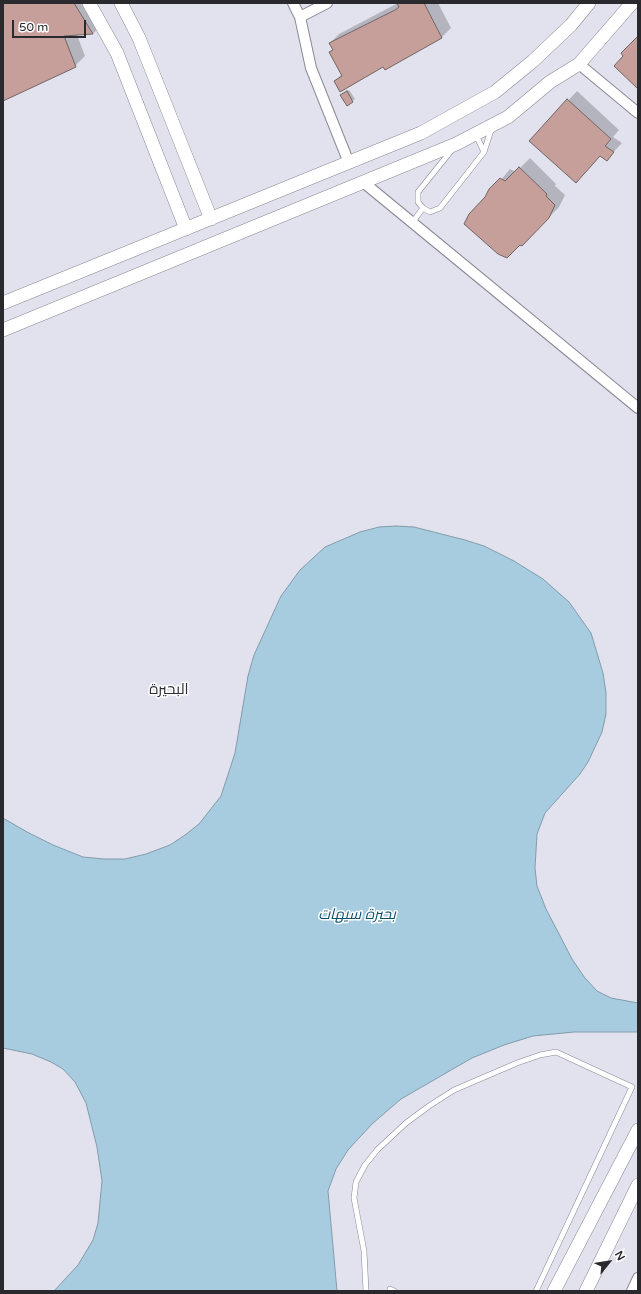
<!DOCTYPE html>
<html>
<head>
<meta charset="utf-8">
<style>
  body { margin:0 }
  #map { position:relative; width:641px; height:1294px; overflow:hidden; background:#e2e2ee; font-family:"Varela Round",sans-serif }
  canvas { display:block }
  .frame { position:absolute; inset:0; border:4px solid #2a2a2e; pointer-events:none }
  .north { position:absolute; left:589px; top:1242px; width:40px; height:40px; -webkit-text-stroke:3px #fff; paint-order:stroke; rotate:60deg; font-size:11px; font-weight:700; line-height:16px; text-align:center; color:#2a2a2e }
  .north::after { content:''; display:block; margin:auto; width:14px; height:18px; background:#2a2a2e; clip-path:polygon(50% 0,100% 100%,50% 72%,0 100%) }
  .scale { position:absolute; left:12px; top:20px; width:74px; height:18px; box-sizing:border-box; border:2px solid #2a2a2e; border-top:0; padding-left:5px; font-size:12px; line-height:14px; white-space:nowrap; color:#2a2a2e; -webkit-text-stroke:3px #fff; paint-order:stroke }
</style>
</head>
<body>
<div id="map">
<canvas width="641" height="1294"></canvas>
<div class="frame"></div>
<div class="north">N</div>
<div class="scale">50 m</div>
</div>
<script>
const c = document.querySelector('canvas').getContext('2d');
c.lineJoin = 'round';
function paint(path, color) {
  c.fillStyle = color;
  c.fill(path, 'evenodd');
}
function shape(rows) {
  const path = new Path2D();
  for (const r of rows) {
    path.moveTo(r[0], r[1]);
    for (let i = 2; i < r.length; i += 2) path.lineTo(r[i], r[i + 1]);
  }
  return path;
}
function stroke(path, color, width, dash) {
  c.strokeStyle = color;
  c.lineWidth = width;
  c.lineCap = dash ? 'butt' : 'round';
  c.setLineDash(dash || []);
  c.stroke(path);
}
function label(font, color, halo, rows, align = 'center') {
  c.font = font + ' "Varela Round",Cairo,sans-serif';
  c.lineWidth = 3;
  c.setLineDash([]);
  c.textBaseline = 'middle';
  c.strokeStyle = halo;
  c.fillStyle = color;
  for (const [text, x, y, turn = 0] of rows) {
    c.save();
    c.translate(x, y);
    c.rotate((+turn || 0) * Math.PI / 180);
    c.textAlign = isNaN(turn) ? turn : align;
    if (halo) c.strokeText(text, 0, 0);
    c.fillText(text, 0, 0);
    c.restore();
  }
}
const water = shape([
  [396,526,414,527,465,540,484,546,514,561,543,579,569,602,591,633,603,673,606,693,606,714,602,732,588,762,580,774,545,813,537,834,535,868,537,886,546,909,572,959,585,978,597,991,611,998,638,1003,638,1032,574,1032,533,1036,504,1045,472,1058,401,1099,372,1124,348,1150,336,1169,328,1191,337,1291,54,1291,78,1265,93,1240,98,1223,102,1181,97,1147,86,1103,75,1082,63,1069,51,1062,32,1054,3,1048,3,818,27,832,53,845,83,857,104,859,125,859,146,854,170,845,185,835,199,824,221,796,235,753,248,676,254,655,281,596,300,570,325,547,360,532,379,527,396,526]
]);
const shadow = shape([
  [3,3,89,3,102,24,93,34,77,35,85,56,75,66,3,100],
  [398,3,438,3,451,28,442,37,385,69,384,66,335,81,342,74,331,52,333,50,330,43,339,34],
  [349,90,355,99,347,104,343,93],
  [577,91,619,130,613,137,622,143,607,159,601,155,530,141],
  [530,158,556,184,555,186,565,195,559,207,522,245,486,198,510,169,516,172]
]);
const building = shape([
  [3,3,74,3,93,34,64,36,76,67,3,101,3,3],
  [397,3,424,3,442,38,385,70,383,67,340,92,334,81,342,76,329,52,333,50,329,43,395,10,399,7,397,3],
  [638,36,638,89,614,66,623,56,621,53,638,36],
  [347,91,353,102,347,106,340,95,347,91],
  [567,99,611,139,605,146,614,152,607,161,600,156,576,183,529,141,567,99],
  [519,167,547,194,546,196,555,205,549,218,522,246,520,245,507,258,498,254,464,224,469,214,485,197,489,189,500,178,505,181,519,167]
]);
const service = shape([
  [476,135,484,152],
  [423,208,418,202,418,192,451,151],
  [412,223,423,208,430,212,440,208,484,152,492,127],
  [366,1291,364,1251,354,1198,356,1182,365,1165,377,1150,406,1123,429,1106,454,1090,517,1063,540,1055,556,1052,632,1087,536,1291],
  [390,1291,390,1289,394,1291]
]);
const minor = shape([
  [293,3,300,17,311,68,349,163],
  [300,17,327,3],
  [579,64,638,113],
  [363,182,638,408],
  [632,1291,638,1278]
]);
const tertiary = shape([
  [89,3,117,53,186,229],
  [121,3,139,38,211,219],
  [3,303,421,133,495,92,533,61,571,25,589,3],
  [3,330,456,144,508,117,550,82,579,64,632,3],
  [554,1291,638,1130],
  [586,1291,638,1185]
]);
const neighbourhoodNames = [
  ["البحيرة",169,690]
];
const waterNames = [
  ["بحيرة سيهات",357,915]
];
paint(water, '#a7cbdf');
stroke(water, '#829baa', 1);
paint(shadow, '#0003');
paint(building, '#c69e9a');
stroke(building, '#706462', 1);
stroke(service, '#898994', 6);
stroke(minor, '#898994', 12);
stroke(tertiary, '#898994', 14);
stroke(service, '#fff', 5);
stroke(minor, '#fff', 10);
stroke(tertiary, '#fff', 13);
label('15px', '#2c2c35', '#fff', neighbourhoodNames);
label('italic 15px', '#0b4f6b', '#fff', waterNames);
</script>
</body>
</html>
